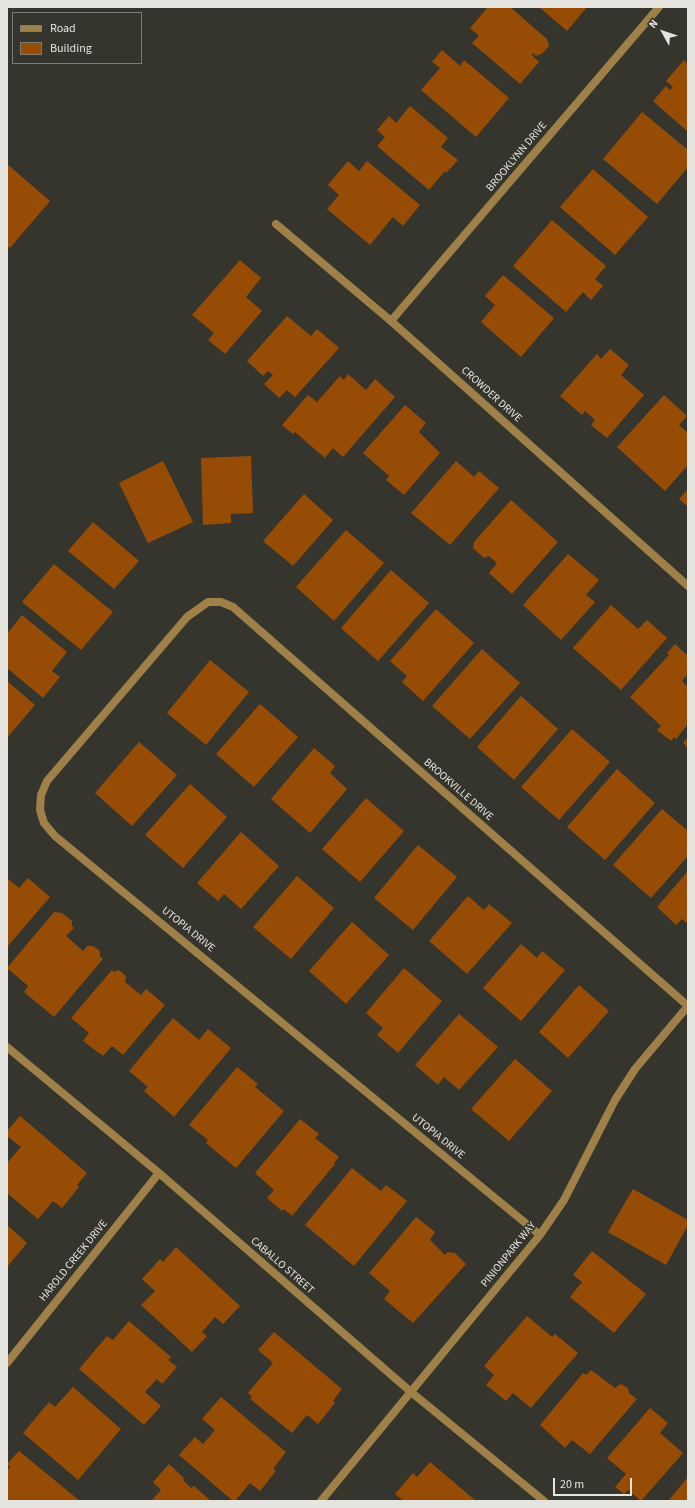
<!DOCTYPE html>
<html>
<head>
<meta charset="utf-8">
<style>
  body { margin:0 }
  #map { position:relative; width:695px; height:1508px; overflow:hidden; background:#36352d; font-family:"Source Sans 3",sans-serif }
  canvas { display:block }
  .frame { position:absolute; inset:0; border:8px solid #e5e4df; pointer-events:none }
  .legend { position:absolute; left:12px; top:12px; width:130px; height:52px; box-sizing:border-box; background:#36352d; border:1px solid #7c7b74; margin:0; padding:5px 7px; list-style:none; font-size:12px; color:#e5e4df }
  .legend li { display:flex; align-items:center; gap:8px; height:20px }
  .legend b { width:20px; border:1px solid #7c7b74 }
  .north { position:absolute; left:643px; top:12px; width:40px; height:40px; -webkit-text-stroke:3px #36352d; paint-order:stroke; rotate:310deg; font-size:11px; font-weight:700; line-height:16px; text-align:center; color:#e5e4df }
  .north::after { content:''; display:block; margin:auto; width:14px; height:18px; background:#e5e4df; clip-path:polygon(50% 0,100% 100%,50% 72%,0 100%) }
  .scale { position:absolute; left:553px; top:1478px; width:79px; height:18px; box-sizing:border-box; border:2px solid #e5e4df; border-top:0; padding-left:5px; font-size:12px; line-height:14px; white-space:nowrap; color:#e5e4df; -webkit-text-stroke:3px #36352d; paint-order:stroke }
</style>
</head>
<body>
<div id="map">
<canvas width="695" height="1508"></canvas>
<div class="frame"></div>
<ul class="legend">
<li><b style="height:5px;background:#9e8048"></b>Road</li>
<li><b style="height:11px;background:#974c06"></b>Building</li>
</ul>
<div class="north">N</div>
<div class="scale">20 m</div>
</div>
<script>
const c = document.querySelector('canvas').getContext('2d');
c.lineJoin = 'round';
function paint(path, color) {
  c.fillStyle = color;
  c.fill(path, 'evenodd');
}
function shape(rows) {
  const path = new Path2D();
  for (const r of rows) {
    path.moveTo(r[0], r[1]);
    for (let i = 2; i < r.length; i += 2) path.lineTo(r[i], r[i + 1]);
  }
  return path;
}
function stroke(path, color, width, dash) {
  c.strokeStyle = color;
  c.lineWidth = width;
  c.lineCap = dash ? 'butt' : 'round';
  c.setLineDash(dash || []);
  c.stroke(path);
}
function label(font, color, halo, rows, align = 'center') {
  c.font = font + ' "Source Sans 3",sans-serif';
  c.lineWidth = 3;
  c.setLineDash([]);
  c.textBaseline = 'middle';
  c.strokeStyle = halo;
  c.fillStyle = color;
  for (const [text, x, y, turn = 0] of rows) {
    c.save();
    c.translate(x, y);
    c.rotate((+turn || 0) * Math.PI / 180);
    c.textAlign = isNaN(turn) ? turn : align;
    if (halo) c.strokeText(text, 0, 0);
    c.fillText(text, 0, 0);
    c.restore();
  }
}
const building = shape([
  [488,7,510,7,547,39,549,46,542,54,536,56,533,53,532,55,539,62,520,84,472,43,479,36,470,28],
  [539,7,587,7,567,31],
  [442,50,460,66,464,60,509,98,476,137,421,90,440,68,432,62],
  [684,60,688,64,688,132,653,101,666,86,670,90,673,87,666,81],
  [410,106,448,138,441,147,458,160,446,173,445,171,429,190,377,146,385,137,377,130,389,116,396,123],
  [642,112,688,150,688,167,657,204,603,159],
  [348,161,359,171,367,161,420,205,403,226,393,217,370,245,327,209,339,195,328,185],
  [7,164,50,201,10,248,7,246],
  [593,169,648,217,615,255,560,207],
  [552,220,606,266,595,279,603,286,591,300,583,292,566,312,513,266],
  [240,260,261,278,246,297,262,311,225,354,208,340,214,333,192,315],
  [503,275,554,318,521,357,481,322,495,305,485,296],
  [287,316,311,336,317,329,339,348,295,397,287,390,279,398,264,384,273,375,268,371,263,376,247,361],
  [610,349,629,365,621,375,644,395,607,438,591,425,595,420,585,411,582,415,560,396,597,354,601,359],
  [348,374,366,390,375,379,395,397,343,457,333,448,325,458,295,432,293,434,282,425,308,395,317,402,340,376,344,380],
  [664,395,687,416,679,425,688,433,688,465,665,491,617,447],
  [405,405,426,423,419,432,440,453,404,495,386,480,389,476,363,453],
  [251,456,253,513,231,514,231,523,203,525,201,458],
  [163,461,193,522,148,543,119,483],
  [456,461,474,477,479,471,499,488,450,545,411,513],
  [688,489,688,507,679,499],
  [304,494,333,520,293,566,263,541],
  [511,500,558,542,512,594,489,573,497,563,489,556,484,558,473,548,474,542],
  [93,522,139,561,114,589,68,551],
  [346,530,384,563,334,621,296,587],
  [568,554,599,580,586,595,595,602,561,640,523,605],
  [54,564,113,612,81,650,22,602],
  [391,570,429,603,378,661,341,628],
  [611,605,638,629,647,620,667,638,621,690,573,648],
  [436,609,474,643,423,701,402,682,407,676,390,661],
  [22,615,67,652,52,671,60,677,43,698,7,668,7,634],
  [675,644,688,656,688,674,682,681,688,687,688,724,676,739,674,737,671,741,657,730,661,726,630,697,669,655,667,653],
  [482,649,520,683,470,739,432,706],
  [210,660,249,692,206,745,167,713],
  [7,681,35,705,7,738],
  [521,696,558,729,514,780,477,747],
  [260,704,298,737,254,787,216,754],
  [572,729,610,762,559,820,521,787],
  [688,737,688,748,683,743],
  [139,742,177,775,132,826,95,793],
  [314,748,335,766,330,773,347,789,310,833,271,799],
  [617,769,655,803,605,860,567,827],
  [190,784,227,817,183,868,145,835],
  [366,798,404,831,360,882,322,849],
  [662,809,688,831,688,856,651,898,613,865],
  [241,832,279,866,241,909,224,894,218,901,197,883],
  [418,845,457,877,413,930,374,898],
  [688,871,688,924,682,919,676,925,657,907],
  [297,876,334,908,291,959,253,927],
  [7,878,19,888,28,878,50,897,7,947],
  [468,896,484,910,489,904,512,923,467,974,429,941],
  [54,912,62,913,72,921,72,926,74,928,66,936,83,951,87,946,93,946,100,951,100,957,103,959,54,1017,24,992,28,986,7,968],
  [352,922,389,955,346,1004,309,971],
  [521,944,537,958,542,951,565,970,521,1021,483,988],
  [404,968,442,1001,398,1053,377,1035,383,1028,366,1013],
  [112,970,114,972,119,970,126,976,125,982,141,995,146,989,165,1005,123,1055,112,1046,103,1056,83,1041,89,1033,71,1018],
  [579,985,609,1011,568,1058,539,1032],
  [459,1014,498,1047,459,1090,444,1077,438,1085,415,1065],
  [173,1018,199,1040,208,1029,231,1048,174,1117,144,1091,148,1087,129,1071],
  [515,1059,552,1091,509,1141,471,1109],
  [237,1067,258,1084,255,1087,284,1111,236,1168,206,1143,208,1140,189,1125],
  [20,1116,87,1173,77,1185,79,1187,62,1208,53,1201,38,1219,7,1193,7,1163,21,1147,7,1136,7,1131],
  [300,1119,319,1134,315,1138,339,1157,334,1163,335,1164,292,1216,284,1209,282,1211,267,1198,274,1190,255,1173],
  [352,1168,381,1191,386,1185,407,1201,354,1266,305,1225],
  [633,1189,688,1220,688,1225,666,1265,608,1232],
  [416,1217,435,1232,430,1240,445,1255,448,1252,455,1253,466,1264,413,1323,384,1299,390,1291,369,1273],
  [7,1225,27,1243,7,1267],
  [176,1247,240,1306,223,1324,215,1317,202,1332,207,1336,192,1352,141,1305,155,1291,142,1279,160,1259,163,1262],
  [592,1251,646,1294,614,1333,570,1297,582,1282,573,1275],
  [527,1316,552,1337,555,1334,578,1353,531,1408,513,1393,506,1401,486,1385,494,1375,484,1366],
  [129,1321,171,1357,168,1360,177,1367,162,1384,157,1379,145,1392,161,1406,144,1425,79,1369,107,1336,113,1340],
  [274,1332,342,1389,333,1401,335,1403,318,1424,307,1415,292,1433,250,1399,252,1397,248,1393,273,1363,258,1350],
  [591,1370,615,1388,621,1384,628,1388,629,1393,637,1399,590,1454,572,1440,565,1448,540,1425,583,1373,586,1375],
  [73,1387,121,1429,78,1480,23,1433,49,1402,55,1407],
  [221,1397,286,1452,273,1469,276,1471,260,1491,250,1483,235,1501,233,1501,179,1455,195,1437,203,1444,215,1430,202,1419],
  [650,1408,668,1423,660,1433,683,1453,641,1501,628,1490,624,1494,615,1487,626,1474,607,1458],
  [19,1451,80,1501,7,1501,7,1471,10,1467,7,1464],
  [430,1462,476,1501,404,1501,395,1494,413,1473,417,1477],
  [169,1464,184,1478,183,1480,191,1488,194,1486,211,1501,151,1501,161,1490,153,1482],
  [688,1477,688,1501,668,1501]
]);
const street = shape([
  [276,224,391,321,688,586],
  [391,321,659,7],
  [7,1047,159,1173,411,1392,544,1501],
  [540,1235,55,836,44,823,40,810,41,795,47,781,187,617,208,602,221,602,233,607,688,1006],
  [7,1363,159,1173],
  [321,1501,540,1235,564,1200,615,1100,635,1069,688,1006]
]);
const streetNames = [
  ["BROOKLYNN DRIVE",517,157,-50],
  ["CROWDER DRIVE",491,395,42],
  ["BROOKVILLE DRIVE",458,790,41],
  ["UTOPIA DRIVE",188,930,39],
  ["UTOPIA DRIVE",438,1137,39],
  ["PINIONPARK WAY",509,1255,-51],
  ["HAROLD CREEK DRIVE",74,1261,-51],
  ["CABALLO STREET",282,1266,41]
];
paint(building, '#974c06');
stroke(street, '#9e8048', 8);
label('11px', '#e5e4df', '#36352d', streetNames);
</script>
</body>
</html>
